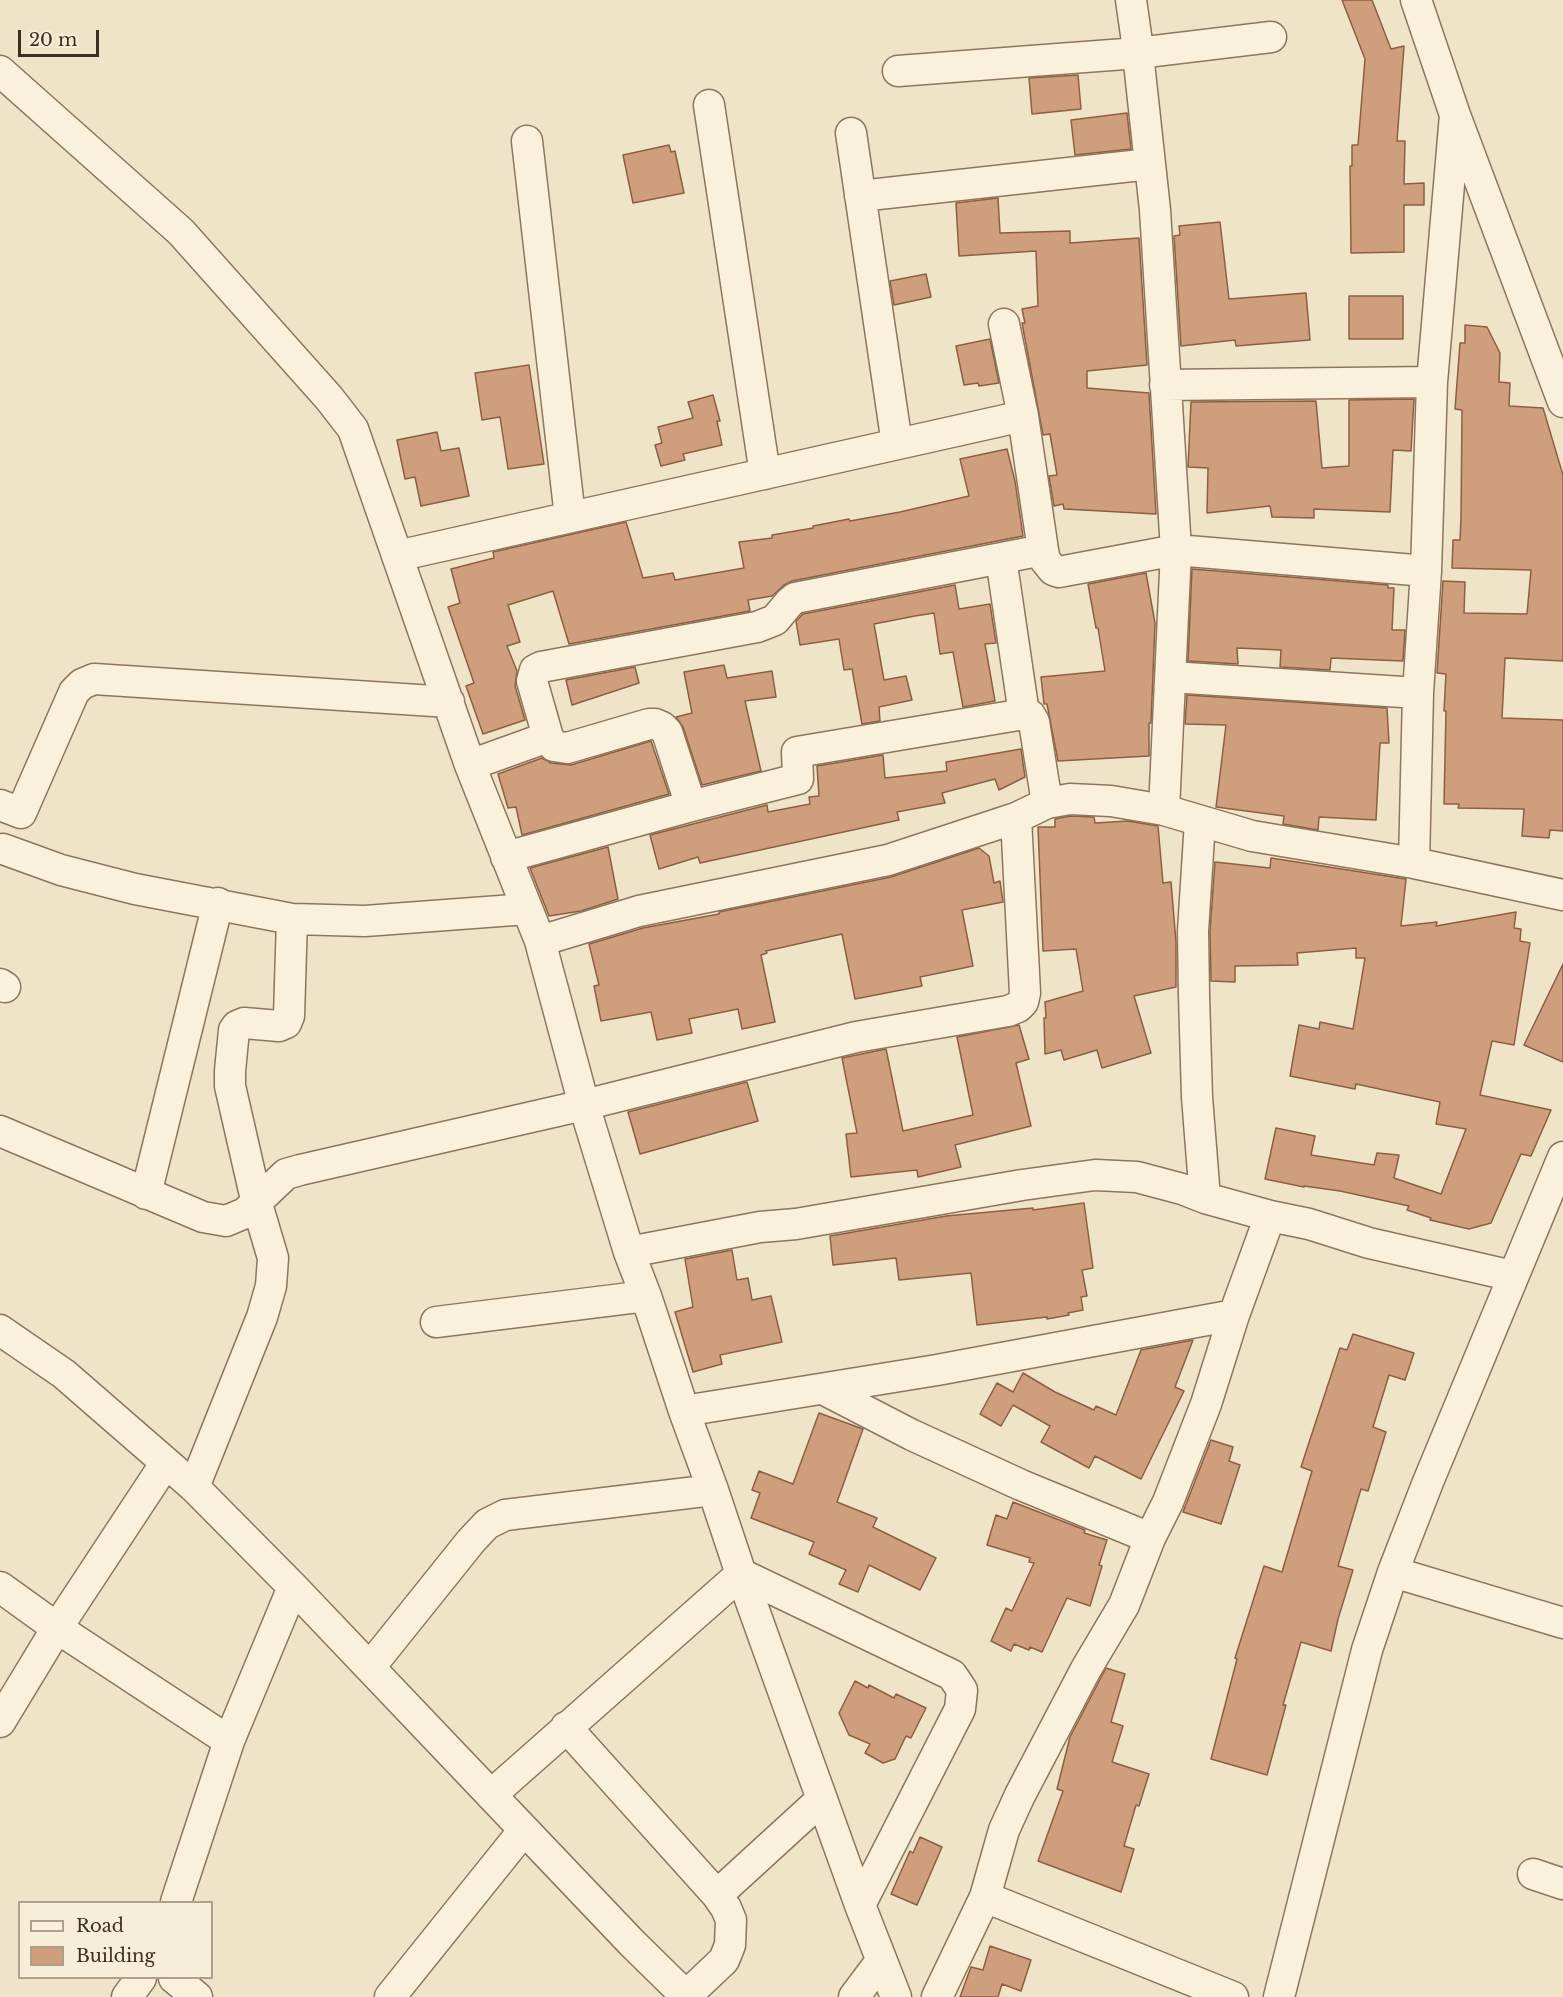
<!DOCTYPE html>
<html>
<head>
<meta charset="utf-8">
<style>
  body { margin:0 }
  #map { position:relative; width:1563px; height:1997px; overflow:hidden; background:#f0e4c8; font-family:"Libre Baskerville",serif }
  canvas { display:block }
  .legend { position:absolute; left:18px; top:1901px; width:195px; height:78px; box-sizing:border-box; background:#f7eed8; border:2px solid #ada18e; margin:0; padding:8px 10px; list-style:none; font-size:18px; color:#3d2e20 }
  .legend li { display:flex; align-items:center; gap:12px; height:30px }
  .legend b { width:30px; border:2px solid #ada18e }
  .scale { position:absolute; left:18px; top:30px; width:81px; height:27px; box-sizing:border-box; border:3px solid #3d2e20; border-top:0; padding-left:8px; font-size:18px; line-height:21px; white-space:nowrap; color:#3d2e20; -webkit-text-stroke:4px #f7eed8; paint-order:stroke }
</style>
</head>
<body>
<div id="map">
<canvas width="1563" height="1997"></canvas>
<ul class="legend">
<li><b style="height:8px;background:#faf1dc"></b>Road</li>
<li><b style="height:16px;background:#cf9f7d"></b>Building</li>
</ul>
<div class="scale">20 m</div>
</div>
<script>
const c = document.querySelector('canvas').getContext('2d');
c.lineJoin = 'round';
function paint(path, color) {
  c.fillStyle = color;
  c.fill(path, 'evenodd');
}
function shape(rows) {
  const path = new Path2D();
  for (const r of rows) {
    path.moveTo(r[0], r[1]);
    for (let i = 2; i < r.length; i += 2) path.lineTo(r[i], r[i + 1]);
  }
  return path;
}
function stroke(path, color, width, dash) {
  c.strokeStyle = color;
  c.lineWidth = width;
  c.lineCap = dash ? 'butt' : 'round';
  c.setLineDash(dash || []);
  c.stroke(path);
}
const building = shape([
  [1342,0,1372,0,1391,49,1404,46,1397,141,1405,141,1404,184,1424,183,1424,205,1404,205,1404,252,1351,253,1350,166,1352,166,1352,145,1358,145,1365,59,1342,0],
  [1078,75,1081,109,1032,114,1029,78,1078,75],
  [1127,113,1131,149,1075,155,1071,120,1127,113],
  [669,145,671,152,675,151,684,193,633,203,623,155,669,145],
  [998,198,1000,233,1070,231,1070,243,1139,238,1147,365,1087,371,1087,388,1149,393,1156,514,1064,509,1063,504,1054,506,1049,476,1057,475,1050,434,1043,435,1022,323,1025,323,1022,309,1038,306,1036,251,959,256,956,203,998,198],
  [1220,222,1229,299,1306,293,1310,340,1236,346,1235,340,1181,346,1174,236,1180,235,1179,226,1220,222],
  [926,274,931,297,894,305,890,281,926,274],
  [1349,296,1403,296,1403,339,1349,339,1349,296],
  [1465,325,1487,327,1500,353,1499,382,1510,383,1509,406,1543,408,1563,475,1563,661,1505,658,1502,718,1563,720,1563,831,1550,830,1549,838,1522,836,1524,809,1458,808,1459,804,1444,804,1446,711,1444,711,1446,674,1437,673,1443,581,1465,582,1464,613,1527,614,1531,570,1452,568,1453,540,1460,540,1461,518,1462,410,1455,409,1460,343,1465,343,1465,325],
  [990,339,999,383,979,386,978,383,964,385,956,346,990,339],
  [529,365,544,464,508,469,500,417,482,420,475,373,529,365],
  [713,395,720,421,717,421,722,445,683,454,685,460,661,466,655,445,662,443,658,427,693,418,688,402,713,395],
  [1414,399,1411,451,1393,450,1390,512,1314,509,1314,518,1272,517,1270,506,1207,513,1208,468,1188,467,1191,402,1316,401,1322,468,1349,466,1349,400,1414,399],
  [437,432,441,451,459,448,469,496,421,506,415,477,405,479,397,440,437,432],
  [1007,449,1015,481,1023,536,792,581,784,585,772,596,748,600,750,611,569,644,553,591,508,605,520,642,507,646,517,671,515,686,525,720,483,734,466,686,474,683,448,607,460,603,451,569,494,558,493,552,626,522,643,578,673,573,675,580,744,568,739,542,772,538,772,535,813,528,813,526,849,519,850,521,900,512,969,496,960,459,1007,449],
  [1192,569,1388,585,1388,588,1394,588,1392,630,1405,630,1403,661,1331,658,1330,670,1280,667,1281,650,1237,648,1238,664,1188,661,1192,569],
  [1146,573,1155,623,1151,723,1149,723,1149,756,1058,761,1047,704,1044,704,1041,677,1105,671,1098,628,1096,628,1088,584,1146,573],
  [955,585,959,609,990,604,996,643,985,644,995,701,963,707,953,652,940,654,934,613,915,616,874,624,884,680,906,676,912,700,879,707,880,721,862,724,852,669,844,670,839,639,800,645,796,621,803,614,955,585],
  [724,665,727,678,772,671,776,697,745,701,761,771,702,785,683,727,676,717,692,713,684,672,724,665],
  [635,667,639,683,572,705,566,680,635,667],
  [1187,695,1387,708,1389,743,1380,743,1376,820,1319,817,1318,830,1283,824,1284,816,1216,807,1226,725,1185,724,1187,695],
  [651,741,669,794,522,835,516,807,508,808,498,774,542,758,551,763,571,765,651,741],
  [1021,749,1025,777,999,790,995,779,942,793,945,803,897,812,899,820,700,863,698,857,659,869,650,835,767,805,768,812,810,804,809,797,819,796,817,766,883,755,885,778,947,771,946,762,1021,749],
  [1071,816,1094,817,1095,823,1128,821,1158,826,1163,883,1171,882,1176,942,1176,987,1134,996,1151,1053,1102,1068,1097,1050,1064,1060,1061,1050,1045,1054,1044,1018,1046,1018,1045,1002,1083,991,1076,949,1043,951,1038,827,1055,827,1055,819,1071,816],
  [608,847,618,899,581,911,549,916,530,868,608,847],
  [979,848,989,856,994,883,1000,881,1003,902,962,910,973,966,920,977,922,986,855,999,842,934,766,951,767,953,761,955,775,1022,742,1029,738,1009,689,1019,692,1033,657,1040,651,1012,601,1021,594,986,599,985,589,944,643,928,719,914,719,912,891,877,979,848],
  [1271,858,1406,879,1401,926,1437,922,1436,926,1516,912,1514,928,1521,929,1520,941,1530,943,1514,1045,1492,1041,1480,1095,1551,1110,1531,1156,1521,1154,1491,1223,1469,1229,1430,1220,1431,1218,1407,1210,1409,1206,1340,1191,1304,1186,1304,1187,1265,1179,1276,1128,1315,1136,1311,1155,1374,1165,1377,1153,1399,1155,1394,1178,1441,1194,1466,1129,1436,1124,1440,1102,1356,1084,1355,1089,1290,1076,1299,1025,1319,1029,1320,1022,1353,1029,1365,958,1356,958,1356,948,1297,953,1298,965,1235,966,1235,982,1211,981,1210,931,1215,862,1270,868,1271,858],
  [1563,964,1563,1062,1524,1045,1563,964],
  [1019,1025,1029,1059,1016,1063,1031,1126,955,1145,961,1167,918,1177,917,1170,851,1177,846,1134,857,1133,842,1058,886,1049,903,1131,973,1115,957,1037,1019,1025],
  [747,1082,758,1121,640,1154,628,1112,747,1082],
  [1084,1203,1093,1268,1082,1270,1087,1296,1081,1297,1083,1310,1068,1313,1069,1315,1047,1319,1047,1317,977,1325,971,1273,899,1280,896,1258,833,1265,830,1236,946,1216,1033,1208,1033,1210,1084,1203],
  [732,1250,737,1280,748,1278,752,1300,771,1296,782,1342,720,1355,722,1364,693,1372,675,1312,693,1307,685,1259,732,1250],
  [1353,1334,1414,1353,1405,1380,1389,1375,1373,1427,1386,1432,1368,1491,1361,1489,1338,1566,1353,1570,1338,1619,1331,1651,1301,1642,1283,1705,1286,1705,1267,1775,1211,1759,1237,1659,1235,1658,1264,1566,1282,1572,1312,1471,1301,1467,1340,1348,1347,1350,1353,1334],
  [1193,1340,1175,1387,1184,1391,1141,1479,1095,1456,1089,1468,1041,1442,1050,1426,1013,1405,1001,1426,980,1414,997,1383,1013,1392,1023,1373,1055,1392,1094,1410,1096,1406,1116,1415,1141,1350,1193,1340],
  [819,1413,863,1429,837,1502,877,1518,873,1527,936,1558,920,1590,869,1565,858,1592,839,1584,846,1570,809,1554,814,1542,751,1518,760,1493,752,1490,759,1471,793,1484,819,1413],
  [1211,1440,1233,1447,1229,1461,1240,1465,1221,1524,1183,1512,1211,1440],
  [1013,1502,1085,1530,1084,1533,1107,1540,1099,1565,1102,1566,1090,1606,1067,1598,1042,1652,1030,1647,1029,1650,1014,1644,1011,1651,991,1641,1006,1608,1012,1611,1034,1563,1029,1562,1030,1558,987,1545,996,1515,1007,1519,1013,1502],
  [1106,1668,1125,1674,1111,1722,1123,1726,1112,1762,1149,1774,1139,1806,1136,1805,1124,1846,1134,1849,1121,1892,1038,1861,1063,1791,1057,1789,1070,1737,1106,1668],
  [855,1681,868,1688,869,1685,894,1698,896,1694,926,1708,911,1738,906,1736,895,1759,883,1763,865,1753,870,1744,849,1735,839,1713,855,1681],
  [920,1837,942,1847,917,1905,891,1894,910,1851,913,1853,920,1837],
  [990,1946,1031,1960,1021,1991,1002,1984,998,1997,960,1997,971,1967,983,1970,990,1946]
]);
const street = shape([
  [1131,0,1136,35,1155,210,1176,550,1164,810],
  [1416,0,1455,115,1563,402],
  [0,71,181,232,329,398,353,429,470,765,540,941,584,1105,629,1252,646,1296,684,1411,713,1490,741,1574,860,1905,896,1997],
  [898,71,1138,53,1271,37],
  [709,105,765,474],
  [851,133,897,444],
  [527,141,570,517],
  [860,196,1150,164],
  [1004,324,1023,416,1043,550,1045,560,1053,570,1059,572,1176,550,1426,571],
  [1165,385,1432,382],
  [397,556,1023,416],
  [1001,558,1024,714],
  [1171,677,1418,693],
  [548,737,554,746,567,748,649,724,655,724,662,727,667,732,691,806],
  [470,765,548,737,532,681,535,670,541,667,757,627,775,620,789,603,795,598,1043,550],
  [0,805,21,813,74,692,82,684,94,679,449,702],
  [1200,821,1193,931,1194,995,1197,1097,1205,1198,1270,1216,1309,1224,1369,1243,1513,1276],
  [3,849,61,870,135,889,292,919,365,921,527,909],
  [506,857,691,806,798,779,797,752,1024,714,1030,715,1034,722,1047,803],
  [1414,863,1418,693,1426,571,1432,382,1455,115],
  [540,941,639,911,888,860,1016,818,1047,803,1070,799,1111,801,1164,810,1252,836,1414,863,1563,895],
  [0,984,5,987],
  [0,1131,203,1217,226,1221,245,1213,286,1174,300,1170,584,1105,856,1037,1008,1011,1018,1007,1023,1002,1025,993,1016,818],
  [146,1194,218,903],
  [629,1252,760,1227,796,1224,1022,1185,1095,1175,1137,1177,1182,1189,1205,1198],
  [436,1322,646,1296],
  [0,1330,64,1374,194,1487,293,1587,632,1943,687,1997],
  [823,1389,912,1435,1021,1485,1150,1538],
  [684,1411,937,1370,1234,1315],
  [194,1487,262,1317,271,1286,273,1258,257,1204,230,1086,230,1071,234,1030,237,1026,244,1023,279,1026,286,1023,289,1016,292,919],
  [1393,1572,1563,1623],
  [0,1587,57,1628,229,1741],
  [370,1667,471,1541,487,1524,505,1515,713,1490],
  [0,1722,57,1628,165,1464],
  [566,1727,717,1895],
  [491,1795,741,1574,952,1675,962,1690,960,1709,860,1905],
  [1533,1874,1563,1884],
  [985,1897,1233,1997],
  [176,1902,229,1741,293,1587],
  [174,1978,197,1997],
  [686,1996,724,1960,730,1945,731,1920,726,1908,717,1895,822,1799],
  [127,1997,141,1978],
  [390,1997,524,1830],
  [854,1997,881,1961],
  [937,1997,985,1897,1004,1830,1020,1795,1086,1669,1124,1605,1150,1538,1168,1502,1206,1404,1234,1315,1270,1216],
  [1279,1997,1367,1650,1393,1572,1428,1482,1563,1157]
]);
paint(building, '#cf9f7d');
stroke(building, '#8d5f41', 1.5);
stroke(street, '#8d765c', 33);
stroke(street, '#faf1dc', 30);
</script>
</body>
</html>
